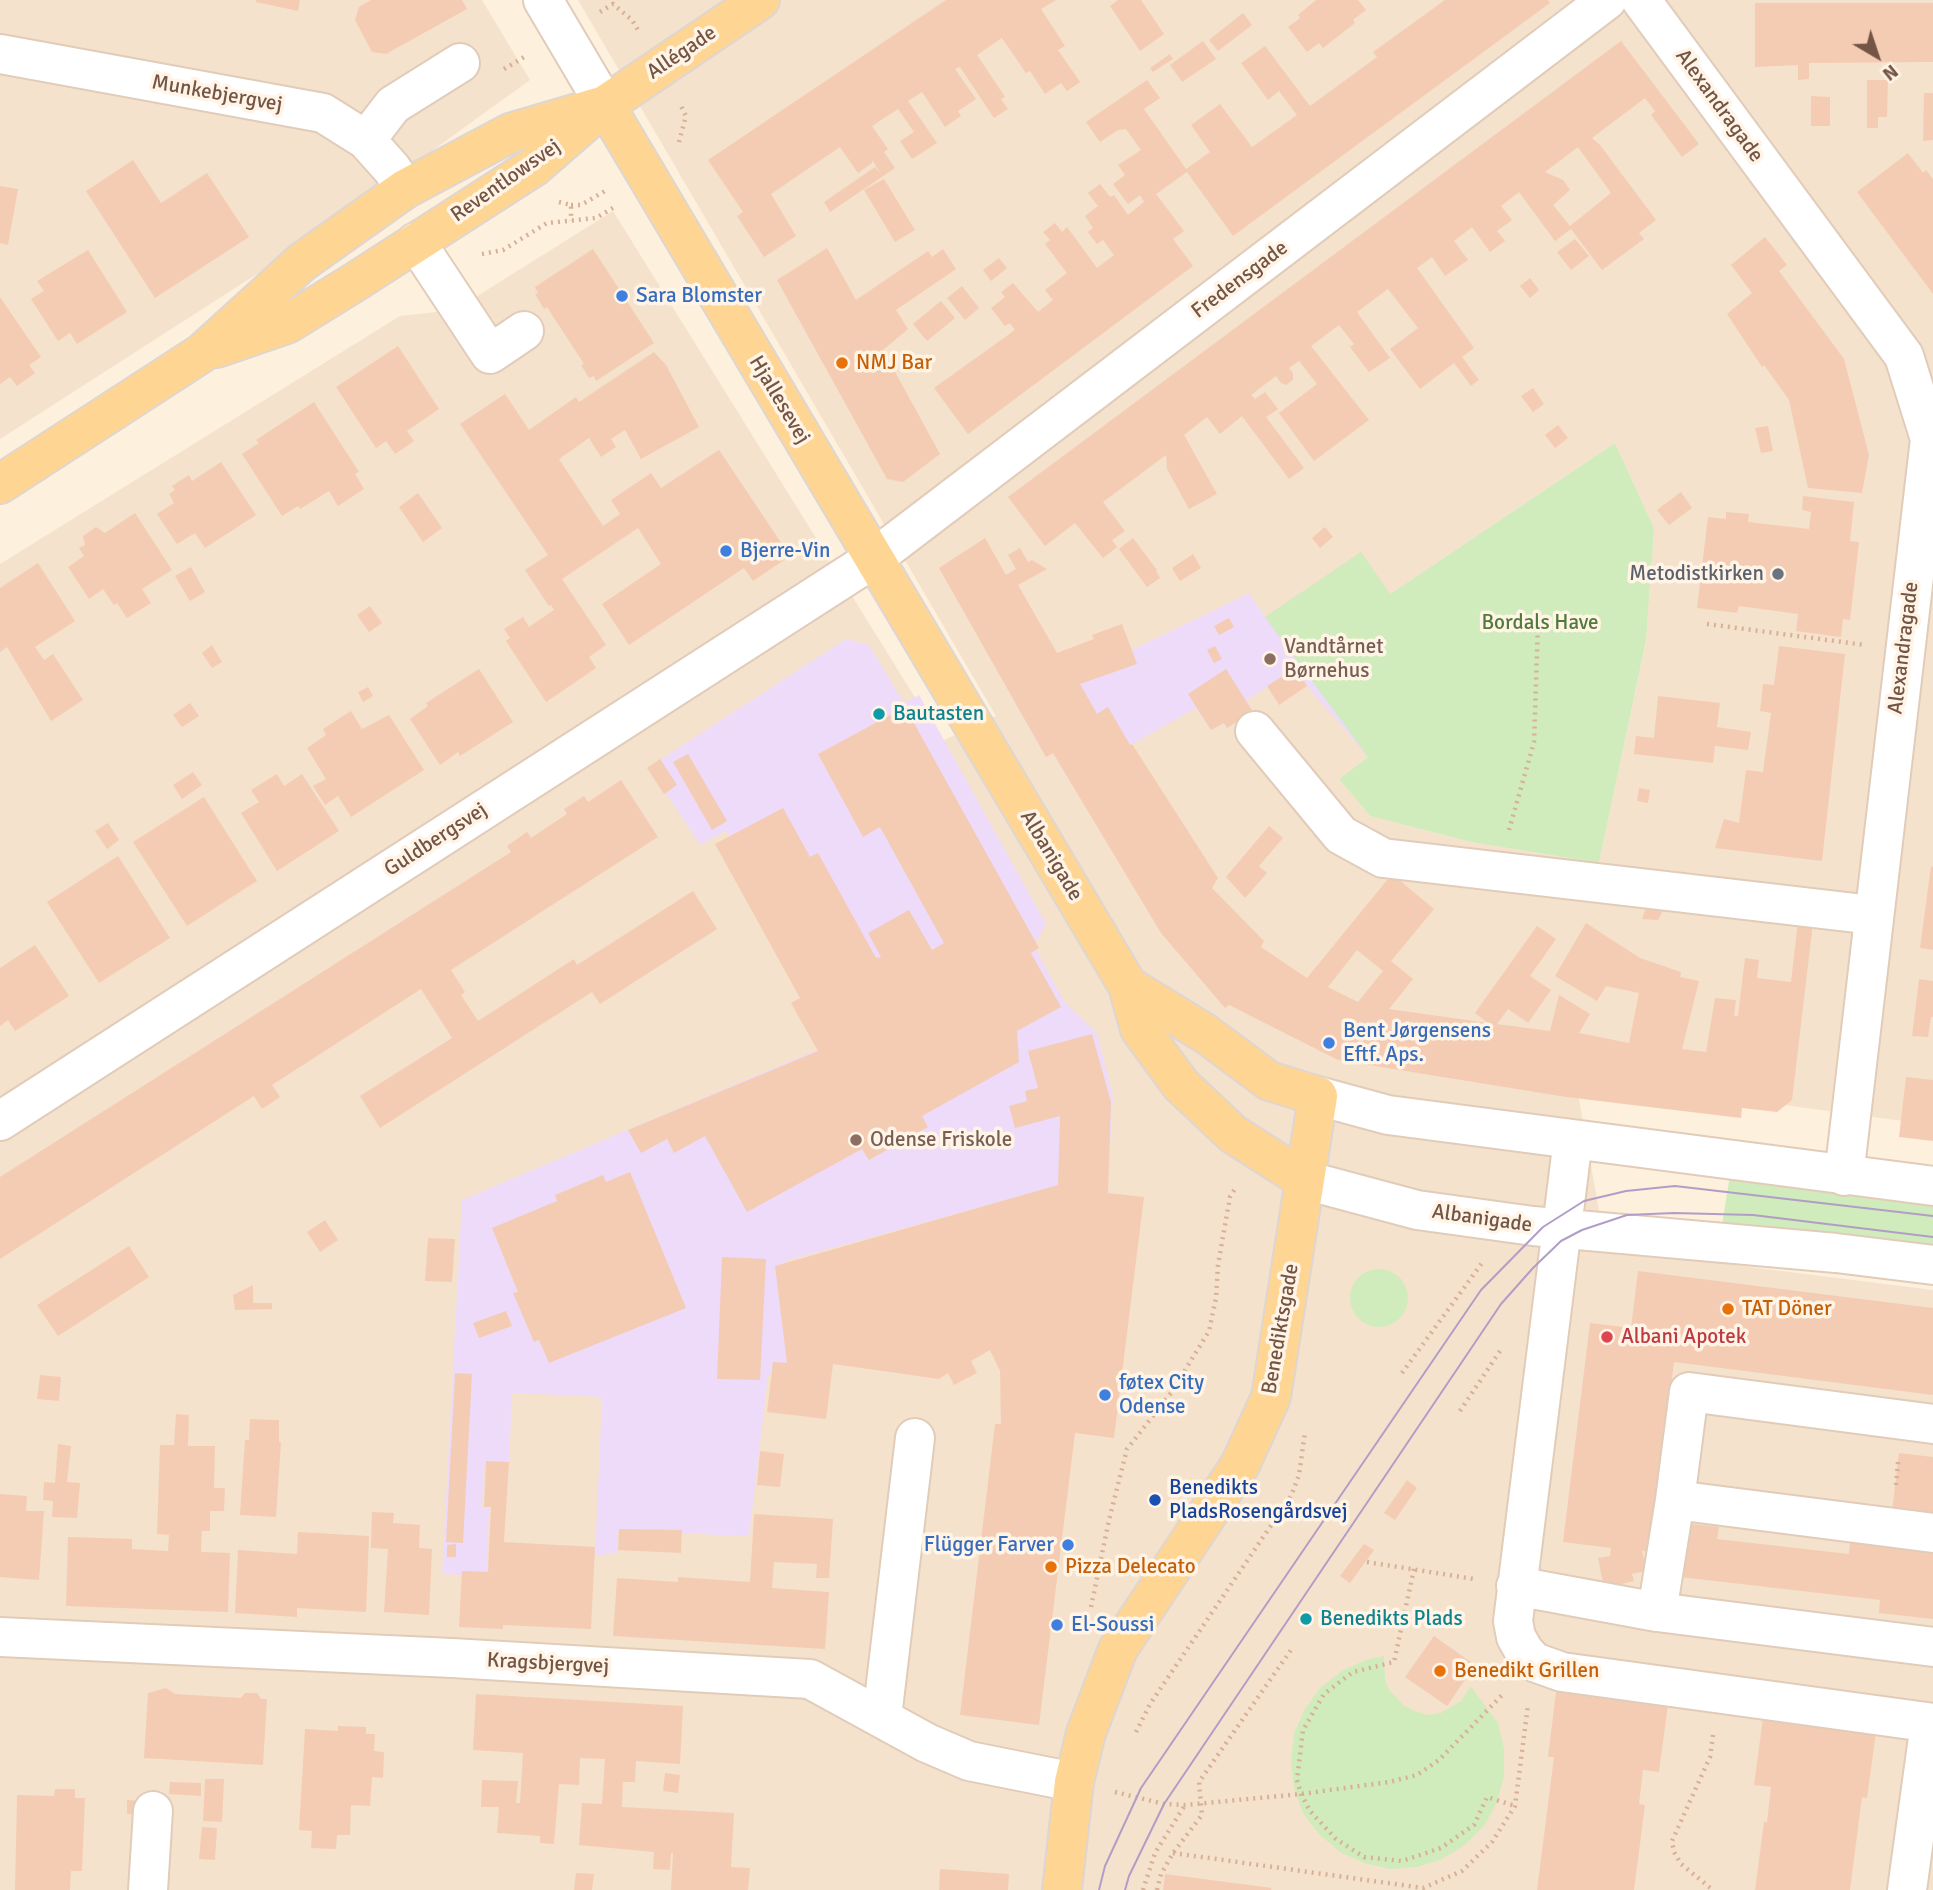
<!DOCTYPE html>
<html>
<head>
<meta charset="utf-8">
<style>
  body { margin:0 }
  #map { position:relative; width:1933px; height:1890px; overflow:hidden; background:#fdf0dd; font-family:Signika,sans-serif }
  canvas { display:block }
  .north { position:absolute; left:1842px; top:21px; width:70px; height:70px; -webkit-text-stroke:5px #fff4e5; paint-order:stroke; rotate:141deg; font-size:19px; font-weight:700; line-height:28px; text-align:center; color:#745545 }
  .north::after { content:''; display:block; margin:auto; width:24px; height:32px; background:#745545; clip-path:polygon(50% 0,100% 100%,50% 72%,0 100%) }
</style>
</head>
<body>
<div id="map">
<canvas width="1933" height="1890"></canvas>
<div class="north">N</div>
</div>
<script>
const c = document.querySelector('canvas').getContext('2d');
c.lineJoin = 'round';
function paint(path, color) {
  c.fillStyle = color;
  c.fill(path, 'evenodd');
}
function shape(rows) {
  const path = new Path2D();
  for (const r of rows) {
    if (r.length === 3) {
      path.moveTo(r[0] + r[2], r[1]);
      path.arc(r[0], r[1], r[2], 0, 2 * Math.PI);
      continue;
    }
    path.moveTo(r[0], r[1]);
    for (let i = 2; i < r.length; i += 2) path.lineTo(r[i], r[i + 1]);
  }
  return path;
}
function stroke(path, color, width, dash) {
  c.strokeStyle = color;
  c.lineWidth = width;
  c.lineCap = dash ? 'butt' : 'round';
  c.setLineDash(dash || []);
  c.stroke(path);
}
function label(font, color, halo, rows, align = 'center') {
  c.font = font + ' Signika,sans-serif';
  c.lineWidth = 7;
  c.setLineDash([]);
  c.textBaseline = 'middle';
  c.strokeStyle = halo;
  c.fillStyle = color;
  for (const [text, x, y, turn = 0] of rows) {
    c.save();
    c.translate(x, y);
    c.rotate((+turn || 0) * Math.PI / 180);
    c.textAlign = isNaN(turn) ? turn : align;
    if (halo) c.strokeText(text, 0, 0);
    c.fillText(text, 0, 0);
    c.restore();
  }
}
const residential = shape([
  [0,0,482,0,530,80,299,247,0,439],
  [578,0,1933,0,1933,1125,1575,1077,1606,1249,1933,1290,1933,1890,0,1890,0,564,400,316,455,310,613,211,942,741,996,716],
  [1615,443,1654,528,1646,642,1599,863,1471,842,1370,816,1339,779,1368,757,1390,594]
]);
const education = shape([
  [1361,552,1459,694,1368,757,1307,686,1295,668,1247,700,1253,712,1227,728,1223,723,1211,730,1196,708,1069,780,1053,753,1046,757,1014,701,1065,672,1132,650,1249,593,1265,617],
  [846,639,869,645,904,703,919,695,1046,924,1034,946,1064,1001,1097,1033,1113,1097,1108,1180,1067,1183,785,1261,792,1358,768,1376,749,1536,618,1531,617,1553,595,1556,602,1397,512,1393,509,1463,485,1463,482,1507,489,1508,487,1576,442,1574,462,1200,819,1049,818,1004,726,831,700,845,649,767]
]);
const green = shape([
  [1615,443,1654,528,1646,641,1599,863,1471,842,1370,816,1339,779,1368,757,1265,617,1361,552,1390,594],
  [1730,1175,1933,1200,1933,1251,1722,1225],
  [1379,1298,29],
  [1384,1656,1385,1680,1389,1690,1404,1706,1417,1712,1428,1715,1441,1713,1461,1701,1471,1687,1498,1723,1504,1749,1504,1776,1497,1802,1484,1826,1465,1845,1442,1859,1417,1867,1390,1869,1364,1863,1340,1852,1319,1834,1303,1813,1294,1788,1291,1761,1294,1734,1305,1709,1321,1687,1342,1671,1366,1660]
]);
const building = shape([
  [256,0,300,0,298,11,256,2],
  [371,0,462,0,467,9,386,54,372,52,355,20,359,7],
  [946,0,1056,0,1041,9,1065,46,1058,50,1080,82,1067,91,1061,83,1045,94,1030,71,1026,73,1002,38,977,55,1005,97,1001,99,1008,109,994,118,960,67,955,69,976,99,958,111,961,116,945,127,922,92,908,101,937,143,912,159,900,141,914,132,898,109,872,126,888,149,884,152,895,168,830,212,824,202,875,167,881,174,872,160,872,163,858,173,840,147,771,194,796,236,764,257,737,216,743,212,708,160],
  [1118,0,1141,0,1164,34,1140,51,1110,6],
  [1316,0,1358,0,1366,10,1353,20,1355,23,1323,48,1319,43,1307,52,1288,27,1300,18,1298,15],
  [1445,0,1548,0,1550,3,1233,236,1187,172,1156,194,1184,231,1173,239,1193,266,968,434,934,388,1015,330,1010,323,1005,326,991,308,1005,297,1001,292,1013,283,1038,312,1053,300,1045,290,1067,273,1045,244,1050,240,1043,232,1055,223,1062,232,1067,227,1097,268,1114,255,1103,240,1097,244,1088,232,1093,228,1085,216,1098,206,1088,193,1100,184,1110,197,1114,195,1128,215,1144,202,1140,195,1128,204,1113,184,1125,175,1118,165,1141,150,1126,129,1118,130,1100,142,1086,122,1147,80,1160,98,1144,109,1186,169,1210,152,1191,125,1220,104,1252,147,1297,115,1279,91,1268,100,1241,63,1265,46,1310,106,1377,57,1373,52],
  [1755,3,1933,3,1933,62,1809,63,1809,79,1798,80,1798,65,1755,67],
  [1243,13,1252,25,1218,51,1209,40],
  [1203,41,1216,59,1182,82,1170,65],
  [1621,41,1699,144,1682,157,1651,115,1655,111,1645,98,1592,138,1600,145,1656,220,1639,233,1644,239,1602,270,1571,229,1555,241,1519,192,1501,206,1512,220,1497,231,1505,241,1490,252,1472,227,1454,241,1468,260,1445,276,1432,257,1417,268,1474,348,1462,357,1479,380,1471,386,1454,363,1420,389,1390,349,1418,328,1388,289,1357,312,1390,358,1369,372,1350,347,1354,344,1339,325,1311,346,1369,420,1314,461,1279,413,1317,384,1299,361,1289,368,1293,373,1293,380,1286,385,1281,383,1276,376,1251,395,1255,399,1265,392,1278,409,1266,417,1304,468,1289,479,1242,416,1220,434,1207,417,1184,435,1217,494,1189,509,1167,469,1166,455,1103,502,1125,531,1112,540,1117,547,1103,558,1075,523,1045,546,1008,497],
  [1578,147,1611,193,1570,226,1553,205,1570,190,1563,180,1545,172],
  [1170,54,1173,59,1153,72,1150,68],
  [1867,80,1888,80,1887,117,1878,117,1878,128,1867,128],
  [1924,93,1933,93,1933,140,1923,141],
  [1811,96,1830,97,1830,126,1811,126],
  [1908,153,1923,173,1926,170,1933,179,1933,294,1857,192],
  [133,160,161,203,207,173,249,237,155,298,86,191],
  [884,179,915,230,895,242,864,190],
  [0,186,18,189,8,245,0,243],
  [1765,237,1787,265,1779,271,1844,359,1869,455,1862,493,1808,488,1789,400,1764,365,1762,367,1727,314,1752,293,1731,265],
  [1575,239,1589,256,1571,270,1557,252],
  [827,248,856,300,928,251,932,257,943,249,956,269,896,310,908,329,883,350,940,454,903,482,887,479,777,280],
  [593,249,654,343,596,381,594,376,589,378,581,365,584,364,547,307,544,309,535,294,538,293,535,287],
  [88,250,127,312,77,344,70,333,58,341,31,299,44,291,37,281],
  [999,258,1007,268,991,281,983,270],
  [1530,278,1539,290,1530,298,1520,286],
  [962,286,979,308,965,320,947,298],
  [0,297,41,357,29,365,35,373,17,386,10,377,0,384],
  [941,301,955,318,927,341,913,324],
  [398,346,439,409,407,431,414,441,395,454,386,441,376,448,336,387],
  [654,352,666,365,699,427,641,459,625,430,611,439,616,447,601,457,589,438,559,459,603,526,620,514,611,500,651,473,661,488,719,450,790,556,753,581,744,568,629,645,602,604,661,564,638,528,562,579,606,645,589,657,596,668,546,702,506,641,510,638,504,629,523,617,529,627,554,610,551,605,549,606,525,570,548,555,460,424,505,394,529,430,576,397,579,402],
  [1533,388,1544,404,1533,412,1521,396],
  [314,402,359,472,355,474,364,489,338,506,329,491,300,509,298,506,282,516,242,454,259,443,256,440],
  [1558,425,1568,438,1555,448,1545,435],
  [1768,426,1773,451,1761,453,1755,428],
  [221,462,256,515,205,548,195,533,177,544,157,514,174,503,169,494,175,490,172,486,189,475,192,481],
  [1681,492,1692,508,1669,525,1657,510],
  [418,493,442,528,423,542,399,507],
  [1803,496,1854,502,1850,541,1859,542,1850,620,1843,619,1841,637,1796,631,1798,614,1739,606,1737,613,1697,608,1708,517,1726,519,1726,512,1749,514,1748,522,1809,529,1811,512,1802,510],
  [135,513,172,570,142,589,151,603,127,618,117,603,114,605,103,589,89,599,68,567,84,556,79,548,85,545,83,536,96,527,105,533],
  [1325,527,1333,537,1320,548,1312,538],
  [985,538,1006,575,1016,569,1008,555,1020,548,1028,562,1032,560,1047,569,1018,585,1057,653,1094,639,1092,635,1122,624,1137,664,1080,684,1097,714,1108,707,1130,745,1132,744,1218,878,1212,888,1264,941,1261,947,1307,978,1392,874,1434,909,1391,961,1413,979,1389,1009,1488,1023,1475,1013,1537,926,1556,939,1530,976,1551,990,1528,1023,1508,1009,1497,1024,1550,1031,1559,995,1590,1014,1579,1033,1629,1043,1639,993,1606,986,1597,1001,1555,976,1586,923,1640,958,1681,972,1680,977,1699,981,1682,1049,1706,1052,1715,998,1736,1000,1734,1016,1738,1016,1745,958,1759,960,1757,978,1791,982,1798,921,1813,923,1792,1100,1777,1112,1742,1108,1741,1118,1566,1097,1338,1060,1229,1005,1225,1008,1161,933,1053,753,1046,757,939,568],
  [1357,950,1383,971,1358,1002,1328,987],
  [1133,538,1157,570,1156,571,1160,578,1147,587,1119,549],
  [1193,554,1201,568,1180,581,1172,568],
  [38,563,75,621,35,647,44,660,53,654,83,700,51,721,7,647,0,652,0,588],
  [191,567,205,592,190,601,175,576],
  [370,606,382,623,369,632,357,615],
  [1229,618,1234,627,1219,635,1214,626],
  [212,645,222,662,212,668,202,653],
  [1215,646,1222,659,1214,663,1207,650],
  [1779,646,1845,654,1822,861,1715,848,1724,819,1739,823,1746,770,1763,772,1771,713,1760,711,1763,684,1774,685],
  [1296,668,1307,686,1279,705,1267,686],
  [479,669,513,722,460,756,458,752,440,765,410,719,428,706,426,703],
  [1226,669,1253,712,1227,728,1224,723,1211,730,1188,694],
  [368,687,373,696,363,702,358,692],
  [1658,696,1720,703,1717,727,1751,732,1748,750,1715,746,1713,763,1634,754,1636,736,1654,738],
  [190,703,199,716,182,727,173,715],
  [905,707,1039,948,1031,953,1061,1007,1017,1031,1019,1062,922,1116,928,1127,869,1160,862,1149,747,1212,705,1136,674,1153,667,1139,641,1153,628,1130,818,1051,791,1003,800,998,715,844,783,808,810,857,818,853,876,958,881,957,868,933,909,910,932,950,944,943,880,827,863,837,818,754],
  [351,711,362,729,389,715,424,770,351,817,338,796,325,805,313,786,326,779,307,748,326,735,323,729],
  [688,754,727,821,712,830,673,762],
  [660,759,677,785,664,794,647,768],
  [193,772,202,785,182,799,173,785],
  [277,774,284,786,302,774,339,831,277,871,241,813,259,802,251,790],
  [621,780,658,837,451,970,465,992,461,995,478,1021,574,959,577,965,693,891,717,929,600,1004,592,992,380,1128,360,1096,452,1038,421,989,272,1085,280,1097,262,1109,254,1096,0,1259,0,1177,511,852,507,846,527,832,531,838,567,814,564,809,584,796,588,802],
  [1639,788,1650,790,1648,803,1637,801],
  [204,797,257,881,187,926,133,842],
  [108,823,119,840,107,849,95,831],
  [1269,826,1283,838,1259,866,1267,873,1245,898,1226,877],
  [118,856,170,938,99,983,47,902],
  [1931,866,1933,867,1933,950,1920,948],
  [1647,905,1665,907,1658,920,1642,919],
  [35,945,69,996,15,1031,8,1020,0,1026,0,968],
  [1919,979,1933,981,1933,1017,1931,1017,1928,1037,1912,1036],
  [1092,1034,1111,1102,1108,1193,1144,1197,1114,1438,1075,1433,1039,1725,960,1715,995,1424,1001,1424,1000,1371,990,1350,971,1361,977,1373,954,1385,948,1373,939,1379,833,1364,826,1419,767,1412,773,1362,787,1363,775,1266,1058,1185,1060,1116,1015,1128,1009,1106,1027,1101,1025,1091,1038,1088,1028,1051],
  [1906,1077,1933,1080,1933,1141,1899,1137],
  [630,1172,686,1308,549,1363,539,1340,534,1342,513,1293,518,1292,492,1228,557,1201,555,1195,603,1175,606,1182],
  [325,1220,338,1240,320,1252,307,1232],
  [428,1238,455,1239,452,1282,425,1281],
  [129,1246,149,1277,58,1336,37,1305],
  [722,1257,766,1259,760,1380,717,1379],
  [1638,1271,1933,1308,1933,1395,1674,1362,1651,1552,1642,1551,1647,1571,1632,1574,1634,1581,1604,1588,1598,1558,1610,1556,1611,1548,1563,1542,1590,1323,1631,1328],
  [253,1285,253,1303,272,1303,272,1309,235,1310,233,1295],
  [506,1311,512,1326,479,1338,473,1323],
  [455,1373,472,1374,463,1543,446,1542],
  [40,1375,61,1377,59,1401,37,1399],
  [176,1414,189,1415,188,1446,215,1446,214,1488,225,1488,224,1511,210,1511,210,1531,202,1531,201,1552,230,1553,228,1612,66,1606,68,1537,132,1539,132,1549,168,1551,169,1535,157,1534,160,1445,174,1445],
  [250,1419,279,1420,279,1442,281,1442,276,1517,240,1515,245,1440,249,1440],
  [58,1444,71,1446,67,1482,80,1483,77,1518,52,1517,53,1501,43,1500,44,1482,55,1483],
  [760,1451,784,1454,780,1487,757,1485],
  [1899,1453,1933,1457,1933,1619,1879,1613,1880,1600,1680,1577,1685,1538,1690,1538,1691,1524,1719,1527,1717,1539,1849,1554,1850,1541,1888,1545],
  [486,1461,509,1462,504,1542,595,1547,591,1629,503,1625,503,1629,459,1627,462,1571,488,1572,491,1507,484,1507],
  [1407,1480,1417,1488,1395,1520,1384,1513],
  [0,1494,27,1496,26,1511,44,1511,39,1580,0,1577],
  [372,1512,394,1513,393,1523,420,1525,419,1548,432,1549,429,1615,384,1612,388,1549,371,1548],
  [754,1514,833,1519,829,1578,816,1578,817,1564,774,1562,772,1588,829,1592,825,1649,613,1636,617,1578,678,1582,678,1577,750,1582],
  [619,1529,682,1530,681,1553,618,1550],
  [298,1532,369,1536,366,1612,297,1608,297,1617,235,1613,238,1550,297,1554],
  [456,1544,456,1557,447,1557,447,1545],
  [1364,1544,1374,1550,1350,1583,1340,1576],
  [1434,1636,1475,1665,1447,1706,1405,1677],
  [1600,1687,1668,1704,1659,1772,1643,1770,1639,1804,1645,1805,1634,1890,1537,1890,1554,1757,1548,1757,1556,1692,1599,1698],
  [166,1688,175,1694,241,1698,245,1693,257,1693,261,1699,267,1699,263,1765,144,1758,148,1693],
  [476,1694,683,1706,680,1764,636,1761,635,1782,623,1782,622,1807,734,1813,731,1867,750,1868,748,1890,671,1890,673,1853,671,1853,670,1870,653,1869,654,1852,579,1845,582,1803,602,1804,605,1759,580,1758,579,1785,559,1784,554,1844,540,1843,540,1836,497,1833,499,1807,481,1807,482,1780,518,1781,516,1803,520,1803,523,1753,473,1750],
  [1763,1718,1876,1732,1867,1798,1862,1797,1850,1890,1755,1890,1764,1822,1767,1822,1771,1787,1754,1785],
  [338,1726,366,1727,366,1734,375,1734,374,1751,384,1752,383,1778,372,1777,370,1806,351,1805,350,1835,337,1835,336,1849,311,1848,312,1831,299,1830,305,1729,338,1731],
  [665,1773,680,1775,678,1793,663,1791],
  [205,1779,224,1779,222,1822,203,1821],
  [170,1782,201,1783,201,1796,169,1794],
  [55,1789,75,1789,75,1798,85,1798,82,1871,71,1871,70,1890,15,1890,17,1795,54,1796],
  [127,1800,143,1801,143,1815,127,1814],
  [202,1827,217,1828,215,1860,199,1859],
  [940,1869,1009,1874,1008,1890,939,1890],
  [576,1873,594,1874,592,1890,574,1890],
  [1165,1874,1272,1888,1271,1890,1163,1890]
]);
const path = shape([
  [600,12,613,4,632,20,638,30],
  [504,69,526,56],
  [679,142,686,116,680,104],
  [559,202,571,205,571,221],
  [571,205,581,205,605,191],
  [482,254,503,250,547,223,596,218,616,206],
  [1707,624,1865,645],
  [1509,830,1534,742,1538,624],
  [1402,1373,1482,1263],
  [1460,1411,1502,1348],
  [1896,1485,1898,1462],
  [1367,1562,1474,1579],
  [1414,1569,1394,1662,1353,1672,1324,1694,1303,1730,1297,1780,1301,1794,1310,1811,1336,1839,1364,1857,1402,1861,1441,1848,1474,1825,1487,1797,1515,1806],
  [1091,1607,1109,1520,1127,1449,1171,1393,1209,1331,1216,1298,1218,1265,1230,1197,1236,1187],
  [1136,1732,1150,1704,1291,1496,1299,1475,1305,1432],
  [1713,1735,1710,1757,1672,1841,1674,1852,1681,1864,1713,1890],
  [1115,1792,1164,1804,1185,1805,1301,1794,1389,1782,1417,1775,1439,1760,1504,1693],
  [1173,1853,1423,1888,1462,1871,1492,1842,1515,1806,1528,1705],
  [1143,1890,1155,1853,1185,1805],
  [1157,1890,1161,1874,1173,1853,1202,1815,1199,1782,1291,1650]
]);
const minor = shape([
  [543,0,605,105],
  [1641,0,1904,356,1930,439,1844,1176],
  [0,54,323,113,366,140,392,169,405,189],
  [366,140,393,105,460,63],
  [416,242,490,354,524,331],
  [1255,731,1341,835,1383,858,1873,915],
  [1318,1096,1388,1115,1933,1186],
  [0,1121,873,559,1607,0],
  [1573,1139,1513,1621,1516,1637,1524,1651,1534,1662,1562,1672,1933,1723],
  [1305,1180,1417,1210,1533,1226,1836,1253,1933,1265],
  [1675,1500,1689,1392,1933,1424],
  [1516,1586,1657,1612,1933,1647],
  [1657,1612,1675,1500,1933,1533],
  [0,1637,452,1658,810,1679,927,1743,969,1761,1074,1782],
  [882,1717,915,1438],
  [148,1890,153,1811],
  [1907,1890,1930,1723]
]);
const major = shape([
  [605,105,1128,986,1140,1029,1181,1085,1233,1134,1305,1180],
  [217,348,287,324,355,282,535,166,605,105,760,0],
  [0,484,202,353,302,262,405,189,510,133,605,105],
  [1062,1890,1074,1782,1086,1733,1118,1649,1240,1465,1271,1397,1318,1096,1269,1081,1206,1034,1128,986]
]);
const tram = shape([
  [1099,1890,1105,1866,1141,1788,1481,1290,1543,1227,1584,1201,1626,1191,1675,1186,1933,1216],
  [1125,1890,1129,1876,1164,1804,1501,1304,1533,1268,1561,1241,1582,1230,1627,1215,1674,1213,1753,1215,1933,1237]
]);
const markers = [
  [622,296,7,"#3f7fe0"],
  [842,363,7,"#e8710a"],
  [726,551,7,"#3f7fe0"],
  [1778,574,7,"#6b7280"],
  [1270,659,7,"#8d6e63"],
  [879,714,7,"#0f9aa8"],
  [1329,1043,7,"#3f7fe0"],
  [856,1140,7,"#8d6e63"],
  [1728,1309,7,"#e8710a"],
  [1607,1337,7,"#e0444e"],
  [1105,1395,7,"#3f7fe0"],
  [1155,1500,7,"#1a4fb4"],
  [1068,1545,7,"#3f7fe0"],
  [1051,1567,7,"#e8710a"],
  [1306,1619,7,"#0f9aa8"],
  [1057,1625,7,"#3f7fe0"],
  [1440,1671,7,"#e8710a"]
];
const streetNames = [
  ["Allégade",682,53,-34],
  ["Munkebjergvej",217,94,10],
  ["Alexandragade",1719,106,54],
  ["Reventlowsvej",506,181,-35],
  ["Fredensgade",1240,280,-37],
  ["Hjallesevej",779,400,59],
  ["Alexandragade",1904,648,-83],
  ["Guldbergsvej",436,840,-33],
  ["Albanigade",1051,856,59],
  ["Albanigade",1482,1219,8],
  ["Benediktsgade",1281,1329,-80],
  ["Kragsbjergvej",548,1664,3]
];
const shopNames = [
  ["Sara Blomster",636,296],
  ["Bjerre-Vin",740,551],
  ["Bent Jørgensens",1343,1031],
  ["Eftf. Aps.",1343,1055],
  ["føtex City",1119,1383],
  ["Odense",1119,1407],
  ["Flügger Farver",1054,1545,"right"],
  ["El-Soussi",1071,1625]
];
const foodNames = [
  ["NMJ Bar",856,363],
  ["TAT Döner",1742,1309],
  ["Pizza Delecato",1065,1567],
  ["Benedikt Grillen",1454,1671]
];
const worshipNames = [
  ["Metodistkirken",1764,574]
];
const parkNames = [
  ["Bordals Have",1540,623]
];
const educationNames = [
  ["Vandtårnet",1284,647],
  ["Børnehus",1284,671],
  ["Odense Friskole",870,1140]
];
const cultureNames = [
  ["Bautasten",893,714],
  ["Benedikts Plads",1320,1619]
];
const healthNames = [
  ["Albani Apotek",1621,1337]
];
const transitNames = [
  ["Benedikts",1169,1488],
  ["PladsRosengårdsvej",1169,1512]
];
paint(residential, '#f5e2cc');
paint(education, '#eddbf9');
paint(green, '#d0ebbc');
paint(building, '#f4ccb4');
stroke(minor, '#e1ccba', 42);
stroke(major, '#ded6d2', 42);
stroke(path, '#d8b098', 4.5, [2, 5]);
stroke(minor, '#fff', 38);
stroke(major, '#ffd593', 38);
stroke(tram, '#b29dc6', 2);
for (const [x, y, r, color] of markers) {
  const dot = new Path2D();
  dot.arc(x, y, r, 0, 2 * Math.PI);
  c.fillStyle = color;
  c.fill(dot);
  stroke(dot, '#fff4e5', 2.5);
}
label('21px', '#745545', '#fff4e5', streetNames);
label('21px', '#366cbe', '#fff4e5', shopNames, 'left');
label('21px', '#c56008', '#fff4e5', foodNames, 'left');
label('21px', '#5b616d', '#fff4e5', worshipNames, 'right');
label('21px', '#507a3c', '#fff4e5', parkNames);
label('21px', '#785e54', '#fff4e5', educationNames, 'left');
label('21px', '#0d838f', '#fff4e5', cultureNames, 'left');
label('21px', '#be3a42', '#fff4e5', healthNames, 'left');
label('21px', '#164399', '#fff4e5', transitNames, 'left');
</script>
</body>
</html>
